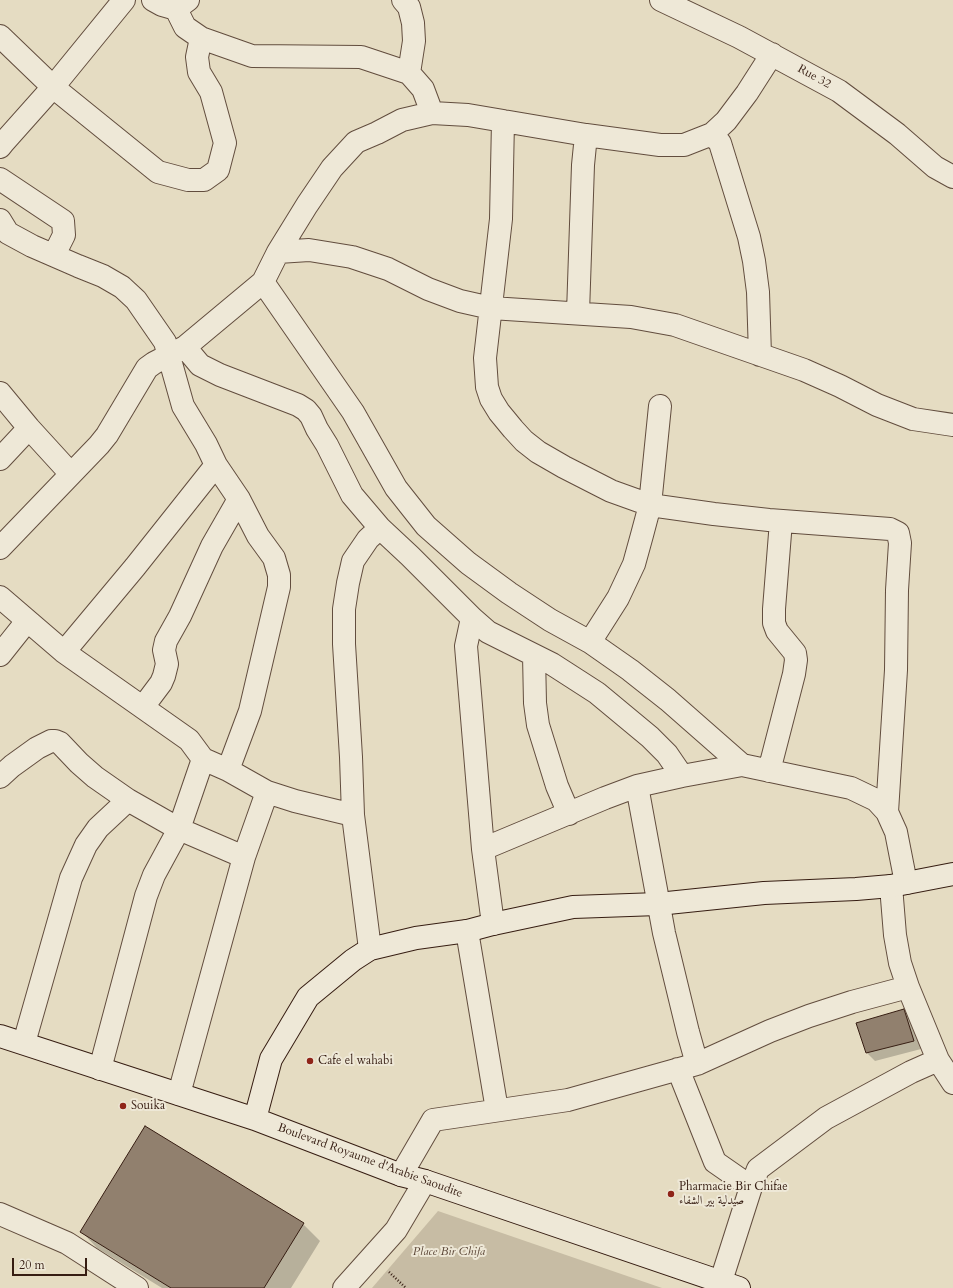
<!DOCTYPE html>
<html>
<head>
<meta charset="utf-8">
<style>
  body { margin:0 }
  #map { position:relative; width:953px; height:1288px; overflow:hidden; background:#e5dcc2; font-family:Cardo,serif }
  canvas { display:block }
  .scale { position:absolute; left:12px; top:1258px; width:75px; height:18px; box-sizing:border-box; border:2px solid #361d12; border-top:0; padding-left:5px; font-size:12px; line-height:14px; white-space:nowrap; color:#361d12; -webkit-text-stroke:3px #eee8d7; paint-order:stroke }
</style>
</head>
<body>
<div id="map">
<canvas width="953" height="1288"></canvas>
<div class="scale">20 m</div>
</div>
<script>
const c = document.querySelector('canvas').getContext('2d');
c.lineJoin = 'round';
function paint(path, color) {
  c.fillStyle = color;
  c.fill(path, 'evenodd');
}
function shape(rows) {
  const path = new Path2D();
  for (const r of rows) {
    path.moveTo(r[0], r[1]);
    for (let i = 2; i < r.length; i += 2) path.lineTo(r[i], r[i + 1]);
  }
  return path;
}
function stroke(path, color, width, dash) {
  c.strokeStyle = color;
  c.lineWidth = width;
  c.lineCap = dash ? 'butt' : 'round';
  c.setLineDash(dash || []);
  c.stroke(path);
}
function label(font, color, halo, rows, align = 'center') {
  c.font = font + ' Cardo,Amiri,serif';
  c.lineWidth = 4;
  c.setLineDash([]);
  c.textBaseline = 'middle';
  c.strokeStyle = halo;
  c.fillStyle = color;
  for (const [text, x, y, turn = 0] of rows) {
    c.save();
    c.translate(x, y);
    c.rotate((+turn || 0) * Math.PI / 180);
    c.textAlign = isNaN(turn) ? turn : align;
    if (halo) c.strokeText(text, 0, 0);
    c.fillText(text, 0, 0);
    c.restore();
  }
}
const green = shape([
  [438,1211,662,1288,372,1288]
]);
const shadow = shape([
  [904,1010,913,1019,921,1049,875,1061,867,1053],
  [303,1224,320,1241,291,1288,162,1288,97,1248,81,1231]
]);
const building = shape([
  [904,1009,914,1041,866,1053,856,1023,904,1009],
  [145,1126,304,1223,264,1288,171,1288,80,1232,145,1126]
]);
const path = shape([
  [389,1272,406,1288]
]);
const street = shape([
  [153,0,162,5,176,9,188,0],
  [403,0,409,7,413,23,414,41,409,73],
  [661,0,739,37,839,91,897,134,935,167,953,177],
  [176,9,185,27,201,38,252,56,361,57,409,73,423,89,432,113],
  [0,36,53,87,158,172,188,180,204,180,218,170,225,143,211,92,199,72,197,57,201,38],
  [503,121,501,219,485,358,487,387,491,399,499,412,513,429,524,441,538,452,564,467,611,491,650,505,714,514,769,520,890,529,898,533,900,543,897,590,896,670,887,812],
  [712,134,720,143,749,237,754,261,758,292,760,355],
  [0,147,4,142,53,87,124,0],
  [0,179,63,221,64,235,54,255],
  [0,220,8,233,32,246,78,266,103,276,122,287,136,300,165,342,183,406,206,444,216,465,239,499,258,536,274,558,279,575,279,587,250,711,228,770],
  [278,252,309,250,352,257,388,269,428,289,460,301,491,308,631,317,675,325,804,370,840,386,877,405,913,419,953,425],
  [263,282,353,412,396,488,426,526,468,563,509,593,550,620,590,642,630,670,668,700,742,765],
  [578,313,583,165,586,135],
  [185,347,200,365,220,375,298,405,306,410,311,416,317,429,327,445,352,495,380,528,410,556,472,618,488,632,552,664,597,693,650,737,667,754,682,776],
  [0,393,29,428,71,474],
  [0,459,29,428],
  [0,548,99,445,107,435,147,368,154,363,185,347,263,282,278,252,307,205,332,168,356,142,377,133,402,120,432,113,468,115,586,135,660,145,684,145,712,134,726,121,747,93,772,54],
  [0,597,64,652,189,740,203,759,228,770,267,792,295,801,353,815],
  [472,618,466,646,483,849,493,924],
  [590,642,618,598,634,564,642,535,650,505,660,406],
  [64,652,135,567,216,465],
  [0,655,27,621],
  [534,655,535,703,538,725,557,786,569,814],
  [143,707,161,683,164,676,167,664,164,650,166,641,180,616,212,546,239,499],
  [769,771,794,674,796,660,795,653,777,631,774,623,774,609,781,521],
  [0,777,12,766,37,748,51,741,55,741,60,743,79,763,95,777,128,800,179,829,244,857],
  [637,786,664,933,688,1032,697,1064],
  [483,849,605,798,637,786,682,776,742,765,851,788,876,800,887,812,896,832,906,883],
  [891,886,895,935,900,963,908,987,938,1060,953,1083],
  [467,931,497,1110],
  [370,949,353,815,351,757,344,644,344,609,348,583,353,561,368,539,380,528],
  [24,1043,71,878,86,845,98,828,128,800],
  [100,1069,146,896,154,875,179,829,203,759],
  [678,1069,715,1162,751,1187],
  [179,1094,244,857,267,792],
  [401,1175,433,1120,568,1100,697,1064,770,1031,809,1016,852,1002,908,987],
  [0,1214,67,1243,137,1288],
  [721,1281,751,1187,758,1169,826,1118,911,1072,938,1060],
  [344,1288,396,1230,425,1181]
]);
const secondary = shape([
  [0,1036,255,1119,401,1175,425,1181,739,1288],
  [255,1119,271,1059,308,997,353,960,370,949,416,938,467,931,493,924,573,907,658,904,764,893,856,889,891,886,953,874]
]);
const markers = [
  [310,1061,4,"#8f2418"],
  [123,1106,4,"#8f2418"],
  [671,1194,4,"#8f2418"]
];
const streetNames = [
  ["Rue 32",814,77,29],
  ["Boulevard Royaume d'Arabie Saoudite",370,1161,20]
];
const poiNames = [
  ["Cafe el wahabi",318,1061],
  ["Souika",131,1106],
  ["Pharmacie Bir Chifae",679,1187],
  ["صيدلية بير الشفاء",679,1201]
];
const parkNames = [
  ["Place Bir Chifa",449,1252]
];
paint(green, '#c7bca4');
paint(shadow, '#0003');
paint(building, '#91806e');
stroke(building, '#361d12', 1);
stroke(street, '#624d3e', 24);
stroke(secondary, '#361d12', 24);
stroke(path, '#361d12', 2.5, [1, 2]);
stroke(street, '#eee8d7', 22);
stroke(secondary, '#eee8d7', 22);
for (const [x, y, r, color] of markers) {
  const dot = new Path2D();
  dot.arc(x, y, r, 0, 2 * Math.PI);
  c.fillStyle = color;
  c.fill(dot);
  stroke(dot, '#eee8d7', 1.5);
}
label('12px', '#361d12', '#eee8d7', streetNames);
label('12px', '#361d12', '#eee8d7', poiNames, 'left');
label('italic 12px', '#5a4536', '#eee8d7', parkNames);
</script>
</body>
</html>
